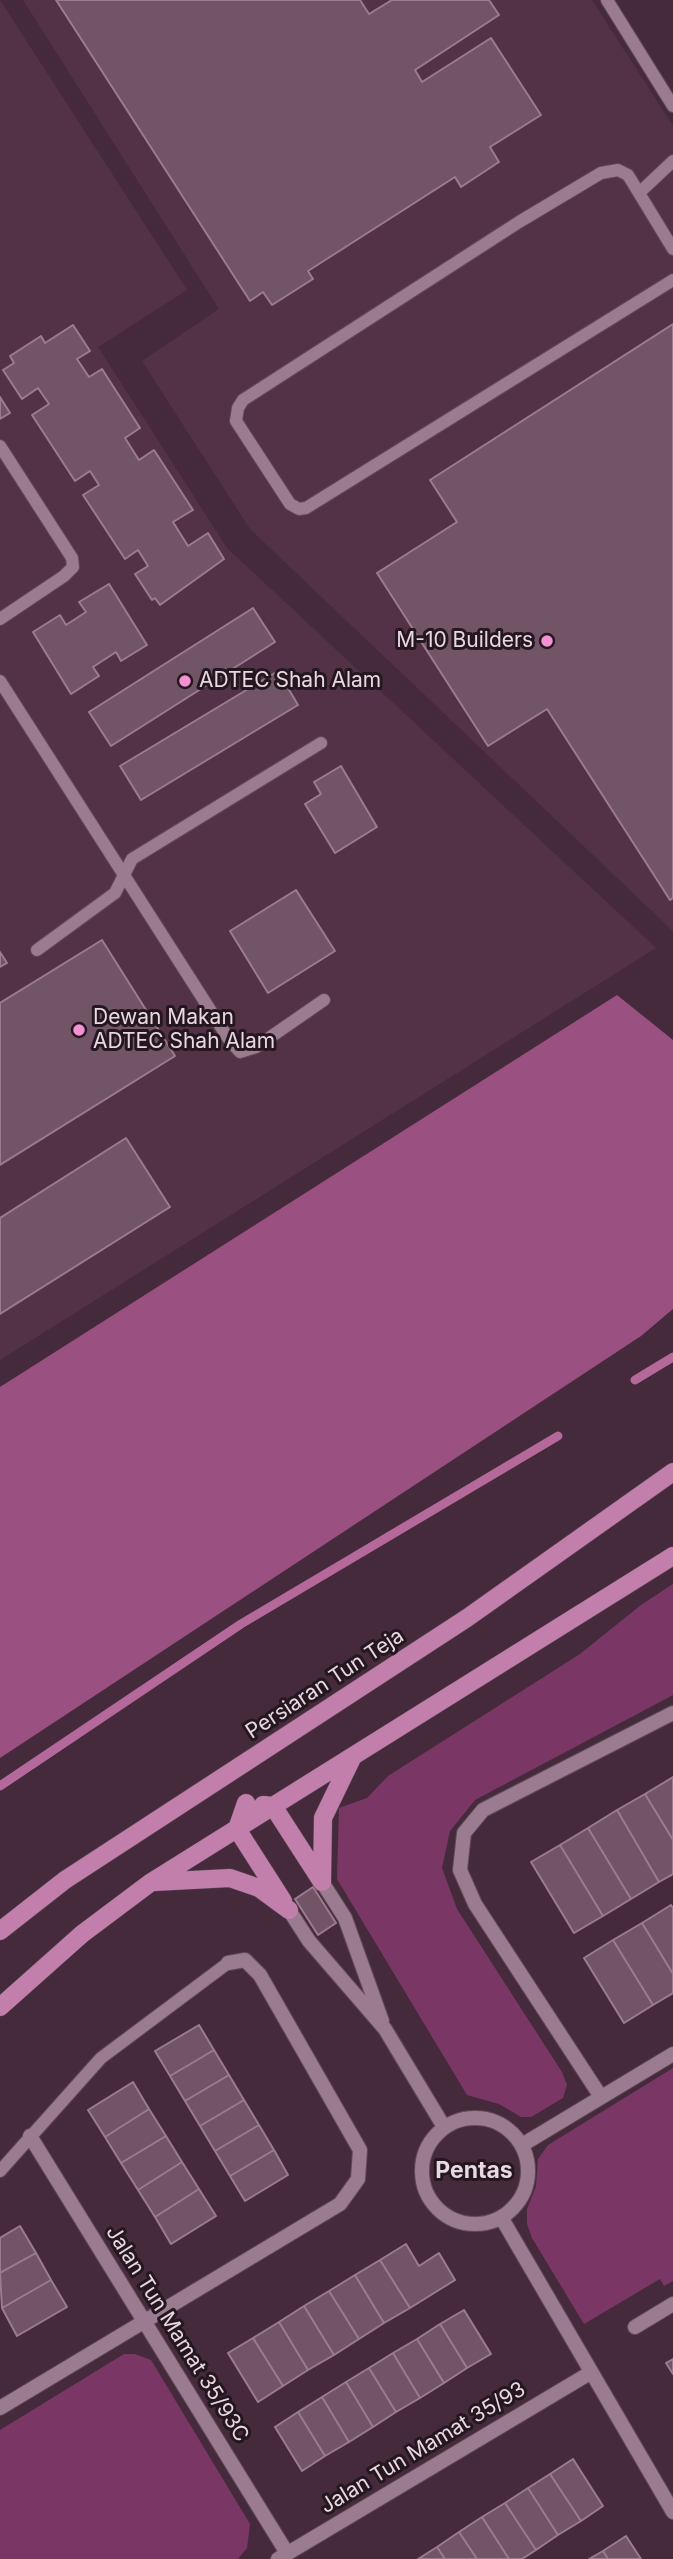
<!DOCTYPE html>
<html>
<head>
<meta charset="utf-8">
<style>
  body { margin:0 }
  canvas { display:block; background:#452a3c }
</style>
</head>
<body>
<canvas width="673" height="2559"></canvas>
<script>
const c = document.querySelector('canvas').getContext('2d');
c.lineJoin = 'round';
function paint(path, color) {
  c.fillStyle = color;
  c.fill(path, 'evenodd');
}
function shape(rows) {
  const path = new Path2D();
  for (const r of rows) {
    if (r.length === 3) {
      path.moveTo(r[0] + r[2], r[1]);
      path.arc(r[0], r[1], r[2], 0, 2 * Math.PI);
      continue;
    }
    path.moveTo(r[0], r[1]);
    for (let i = 2; i < r.length; i += 2) path.lineTo(r[i], r[i + 1]);
  }
  return path;
}
function stroke(path, color, width, dash) {
  c.strokeStyle = color;
  c.lineWidth = width;
  c.lineCap = dash ? 'butt' : 'round';
  c.setLineDash(dash || []);
  c.stroke(path);
}
function label(font, color, halo, rows, align = 'center') {
  c.font = font + ' Inter,sans-serif';
  c.lineWidth = 6;
  c.setLineDash([]);
  c.textBaseline = 'middle';
  c.strokeStyle = halo;
  c.fillStyle = color;
  for (const [text, x, y, turn = 0] of rows) {
    c.save();
    c.translate(x, y);
    c.rotate((+turn || 0) * Math.PI / 180);
    c.textAlign = isNaN(turn) ? turn : align;
    if (halo) c.strokeText(text, 0, 0);
    c.fillText(text, 0, 0);
    c.restore();
  }
}
const built = shape([
  [0,0,187,290,98,347,227,548,656,948,0,1360],
  [23,0,592,0,673,126,673,931,250,529,142,361,219,309]
]);
const green = shape([
  [673,1584,673,1695,475,1800,450,1831,442,1868,457,1909,562,2072,567,2085,563,2098,531,2117,521,2117,499,2104,467,2095,337,1879,339,1808,367,1798,388,1776,580,1654,641,1605],
  [673,2068,673,2281,664,2286,660,2279,584,2324,532,2238,527,2224,527,2209,536,2186,538,2159,548,2145],
  [124,2354,135,2354,151,2360,250,2524,247,2548,238,2559,0,2559,0,2430]
]);
const forest = shape([
  [617,995,673,1040,673,1309,641,1336,0,1758,0,1387]
]);
const stream = shape([
  [635,1380,673,1357],
  [0,1786,241,1624,558,1436]
]);
const building = shape([
  [56,0,360,0,369,14,392,0,489,0,499,15,415,70,422,82,491,38,541,115,490,147,499,162,461,187,455,177,308,271,313,279,272,305,263,292,250,301,56,0],
  [673,324,673,898,670,900,547,709,488,746,377,573,457,522,430,480,673,324],
  [73,325,90,351,77,359,89,377,102,369,140,428,125,438,139,460,154,450,193,510,173,522,188,546,208,533,224,559,160,605,155,598,152,600,135,574,148,566,138,550,125,559,83,495,99,485,90,471,75,481,32,415,49,404,38,388,22,399,3,370,14,363,10,356,41,336,45,343,73,325],
  [0,397,10,413,0,419,0,397],
  [109,584,147,645,121,661,116,652,93,667,99,676,71,694,33,632,60,615,66,625,86,612,79,602,109,584],
  [253,608,275,642,111,746,89,712,253,608],
  [278,671,298,705,141,800,120,766,278,671],
  [341,766,377,827,335,853,305,804,321,794,314,782,341,766],
  [296,890,335,951,268,993,230,931,296,890],
  [102,940,175,1056,0,1165,0,1003,102,940],
  [0,952,7,963,0,967,0,952],
  [126,1138,170,1207,0,1314,0,1218,126,1138],
  [673,1777,673,1840,645,1794,673,1777],
  [645,1794,673,1840,673,1874,659,1882,617,1810,645,1794],
  [617,1810,659,1882,631,1899,588,1828,617,1810],
  [588,1828,631,1899,603,1916,560,1845,588,1828],
  [560,1845,603,1916,574,1933,531,1862,560,1845],
  [313,1887,336,1923,318,1935,295,1899,313,1887],
  [671,1905,673,1908,673,1974,642,1923,671,1905],
  [642,1923,673,1974,673,1993,653,2005,613,1940,642,1923],
  [613,1940,653,2005,624,2023,584,1958,613,1940],
  [199,2025,214,2050,170,2076,155,2051,199,2025],
  [214,2050,229,2075,185,2101,170,2076,214,2050],
  [229,2075,244,2100,200,2126,185,2101,229,2075],
  [133,2082,149,2109,105,2137,88,2110,133,2082],
  [244,2100,259,2125,215,2151,200,2126,244,2100],
  [149,2109,166,2136,121,2163,105,2137,149,2109],
  [259,2125,274,2150,230,2176,215,2151,259,2125],
  [166,2136,182,2162,138,2190,121,2163,166,2136],
  [274,2150,288,2175,245,2201,230,2176,274,2150],
  [182,2162,199,2189,155,2217,138,2190,182,2162],
  [199,2189,216,2216,171,2244,155,2217,199,2189],
  [20,2226,36,2253,0,2273,0,2238,20,2226],
  [406,2244,419,2266,439,2253,455,2280,410,2308,380,2260,406,2244],
  [36,2253,51,2280,2,2308,0,2273,36,2253],
  [380,2260,410,2308,384,2323,355,2275,380,2260],
  [355,2275,384,2323,359,2339,329,2291,355,2275],
  [51,2280,67,2307,17,2336,2,2308,51,2280],
  [329,2291,359,2339,334,2355,304,2306,329,2291],
  [304,2306,334,2355,308,2370,279,2322,304,2306],
  [464,2310,491,2354,467,2368,440,2324,464,2310],
  [279,2322,308,2370,283,2386,253,2338,279,2322],
  [440,2324,467,2368,444,2383,417,2339,440,2324],
  [253,2338,283,2386,258,2402,228,2353,253,2338],
  [417,2339,444,2383,420,2398,393,2353,417,2339],
  [393,2353,420,2398,396,2412,369,2368,393,2353],
  [673,2359,673,2374,666,2363,673,2359],
  [369,2368,396,2412,373,2427,346,2382,369,2368],
  [346,2382,373,2427,349,2442,322,2397,346,2382],
  [322,2397,349,2442,325,2456,298,2412,322,2397],
  [298,2412,325,2456,302,2471,275,2427,298,2412],
  [573,2459,603,2506,581,2521,550,2474,573,2459],
  [550,2474,581,2521,558,2535,528,2488,550,2474],
  [528,2488,558,2535,536,2550,505,2503,528,2488],
  [505,2503,536,2550,522,2559,509,2559,482,2517,505,2503],
  [482,2517,509,2559,477,2559,459,2532,482,2517],
  [459,2532,477,2559,445,2559,437,2547,459,2532],
  [626,2536,641,2559,608,2559,603,2551,626,2536],
  [437,2547,445,2559,418,2559,437,2547],
  [603,2551,608,2559,589,2559,603,2551]
]);
const lane = shape([
  [607,0,673,106],
  [639,193,673,161],
  [673,249,628,175,618,170,601,173,519,222,243,400,238,408,236,421,290,504,299,509,306,508,673,280],
  [0,446,72,558,73,567,64,576,0,619],
  [0,681,230,1041,240,1052,256,1047,324,1000],
  [37,950,115,893,132,859,321,743],
  [0,2171,101,2058,228,1963]
]);
const street = shape([
  [322,1882,345,1918,382,2021],
  [289,1910,309,1941,385,2029,444,2127],
  [601,2097,475,1904,460,1870,464,1833,483,1810,673,1713],
  [475,2171,53],
  [30,2136,287,2553],
  [522,2145,673,2054],
  [501,2217,673,2512],
  [635,2327,673,2304],
  [0,2408,340,2204,358,2179,360,2150,260,1975,245,1960,228,1963],
  [278,2559,590,2373]
]);
const primary = shape([
  [246,1803,237,1829,283,1901],
  [263,1805,273,1806,322,1882],
  [154,1882,230,1878,259,1888,289,1910],
  [322,1882,323,1818,353,1756],
  [0,1931,65,1880,467,1618,673,1472],
  [0,2007,82,1934,150,1883,673,1556]
]);
const markers = [
  [547,641,7,"#f491d3"],
  [185,681,7,"#f491d3"],
  [79,1030,7,"#f491d3"]
];
const poiNames = [
  ["M-10 Builders",533,641,"right"],
  ["ADTEC Shah Alam",199,681],
  ["Dewan Makan",93,1018],
  ["ADTEC Shah Alam",93,1042]
];
const streetNames = [
  ["Persiaran Tun Teja",325,1684,-33],
  ["Jalan Tun Mamat 35/93C",177,2334,58],
  ["Jalan Tun Mamat 35/93",423,2448,-31]
];
const neighbourhoodNames = [
  ["Pentas",474,2171]
];
paint(built, '#533147');
paint(green, '#7a3665');
paint(forest, '#9a5182');
stroke(stream, '#b5699b', 9);
paint(building, '#725467');
stroke(building, '#9b7b8f', 2);
stroke(lane, '#604958', 14);
stroke(street, '#604958', 16);
stroke(primary, '#604958', 19);
stroke(lane, '#9b7b8f', 12);
stroke(street, '#9b7b8f', 14);
stroke(primary, '#c37fac', 18);
for (const [x, y, r, color] of markers) {
  const dot = new Path2D();
  dot.arc(x, y, r, 0, 2 * Math.PI);
  c.fillStyle = color;
  c.fill(dot);
  stroke(dot, '#24171f', 2.5);
}
label('21px', '#e9d7e2', '#24171f', poiNames, 'left');
label('21px', '#e9d7e2', '#24171f', streetNames);
label('bold 23px', '#e9d7e2', '#24171f', neighbourhoodNames);
</script>
</body>
</html>
